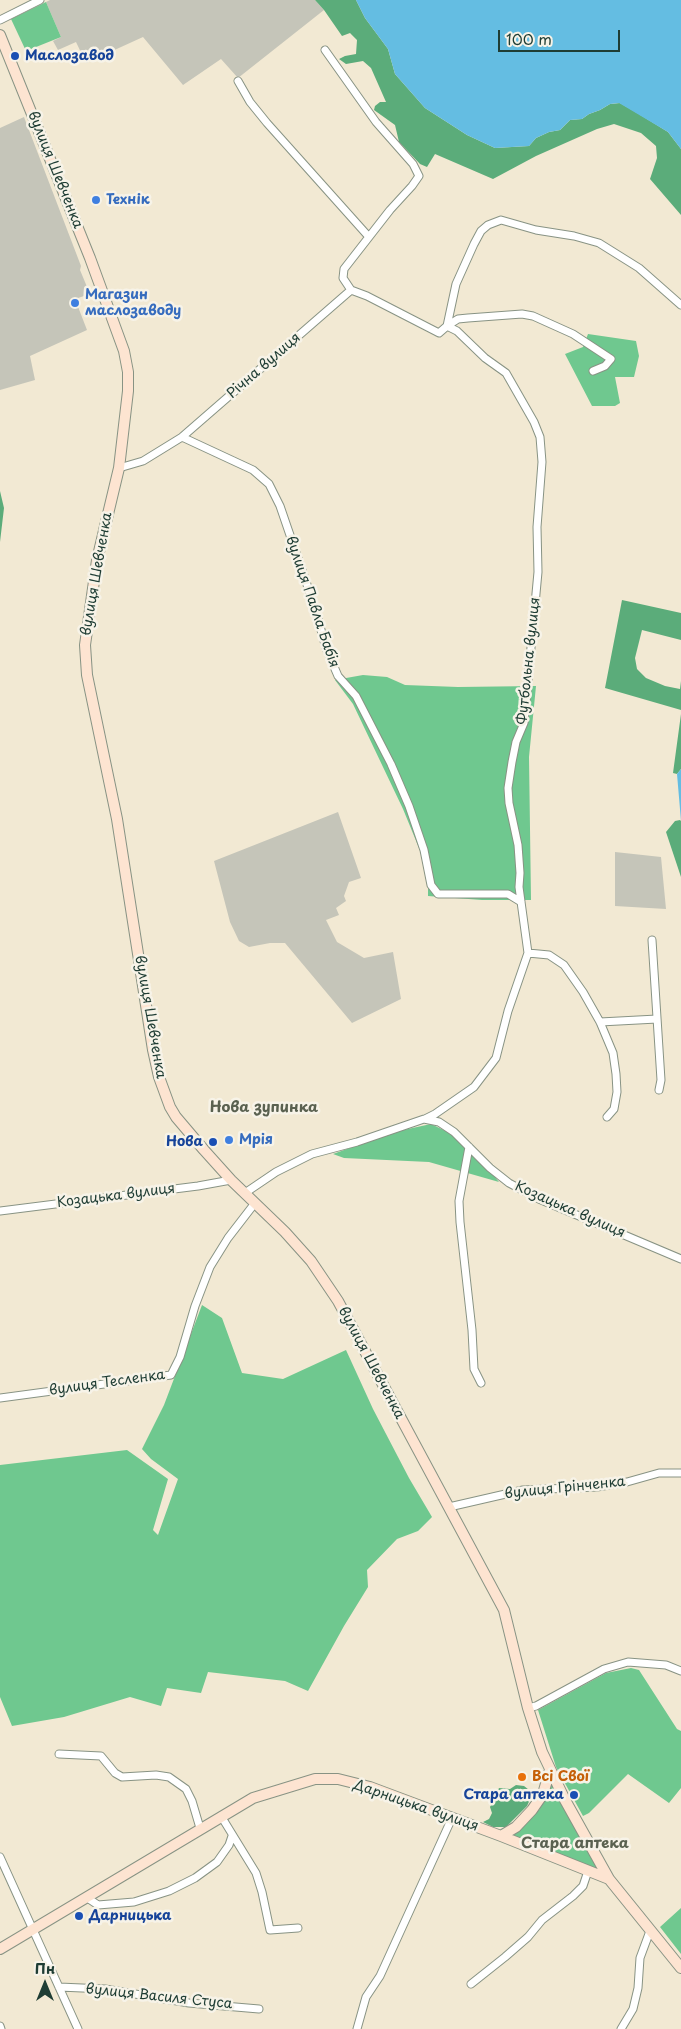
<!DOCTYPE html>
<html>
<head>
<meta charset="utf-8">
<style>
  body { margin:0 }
  #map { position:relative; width:681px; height:2029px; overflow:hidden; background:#f2e9d3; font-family:"Playpen Sans",sans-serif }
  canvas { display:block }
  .north { position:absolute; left:20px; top:1959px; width:50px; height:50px; -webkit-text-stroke:4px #f7f3e8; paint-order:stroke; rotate:0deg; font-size:14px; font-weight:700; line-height:20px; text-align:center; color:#1f3d34 }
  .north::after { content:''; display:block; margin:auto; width:18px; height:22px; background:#1f3d34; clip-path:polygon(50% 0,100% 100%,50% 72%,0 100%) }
  .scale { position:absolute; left:498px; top:30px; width:122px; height:22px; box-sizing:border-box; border:2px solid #1f3d34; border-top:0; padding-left:6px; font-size:15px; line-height:18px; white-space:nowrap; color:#1f3d34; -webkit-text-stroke:4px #f7f3e8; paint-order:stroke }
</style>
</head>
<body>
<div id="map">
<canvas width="681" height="2029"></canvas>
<div class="north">Пн</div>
<div class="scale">100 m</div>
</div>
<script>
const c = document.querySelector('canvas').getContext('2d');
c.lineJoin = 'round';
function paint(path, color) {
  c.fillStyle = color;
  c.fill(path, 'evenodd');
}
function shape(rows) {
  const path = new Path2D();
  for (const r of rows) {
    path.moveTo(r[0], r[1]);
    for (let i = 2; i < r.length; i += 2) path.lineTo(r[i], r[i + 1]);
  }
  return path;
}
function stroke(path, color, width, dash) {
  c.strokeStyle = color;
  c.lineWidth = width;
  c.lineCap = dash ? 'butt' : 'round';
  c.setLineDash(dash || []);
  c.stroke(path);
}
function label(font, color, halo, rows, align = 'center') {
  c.font = font + ' "Playpen Sans",sans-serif';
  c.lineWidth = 5;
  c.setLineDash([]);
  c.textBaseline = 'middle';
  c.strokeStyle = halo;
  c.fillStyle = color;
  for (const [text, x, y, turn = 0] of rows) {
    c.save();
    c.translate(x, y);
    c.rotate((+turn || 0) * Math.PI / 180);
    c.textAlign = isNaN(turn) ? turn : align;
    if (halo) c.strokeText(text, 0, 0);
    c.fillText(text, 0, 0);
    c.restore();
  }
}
const industrial = shape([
  [50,0,315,0,324,10,238,78,221,59,183,85,143,37,86,63,76,42,58,50,53,41,61,37,46,2],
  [24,117,81,266,80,270,90,294,75,299,87,330,30,356,35,380,0,390,0,128],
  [338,812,361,878,349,882,344,896,346,901,336,908,339,915,326,920,337,942,364,958,393,952,401,999,352,1023,285,943,270,943,249,947,239,941,230,922,214,861],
  [615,852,661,857,666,909,615,906]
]);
const green = shape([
  [46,2,61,37,26,51,11,19],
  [588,334,636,341,639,356,634,377,615,377,620,403,615,406,592,406,565,354,583,347],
  [363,675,387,677,405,685,458,687,536,686,529,757,531,900,482,900,428,896,428,884,421,853,403,809,353,704,335,680],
  [431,1124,456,1136,475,1159,489,1170,499,1182,429,1162,344,1158,333,1154,394,1132],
  [202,1305,222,1318,242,1373,283,1379,346,1350,373,1409,409,1478,432,1517,418,1531,397,1539,367,1570,368,1587,344,1626,308,1691,285,1681,208,1672,201,1693,167,1688,161,1706,130,1697,64,1717,12,1726,0,1697,0,1465,127,1450,168,1479,153,1530,158,1535,178,1479,151,1459,142,1449,164,1405],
  [631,1668,639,1670,677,1729,681,1731,681,1788,669,1803,628,1774,589,1813,583,1816,556,1767,538,1710,606,1673],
  [551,1783,599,1872,513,1836,539,1810,547,1796],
  [681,1908,681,1954,660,1927]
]);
const forest = shape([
  [315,0,356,0,365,18,388,49,395,74,425,108,467,135,495,148,529,146,536,138,549,132,560,130,570,120,582,119,589,114,600,110,610,104,620,103,634,111,668,132,681,149,681,215,650,179,657,158,656,146,641,133,614,124,597,129,536,156,493,179,435,154,427,167,420,164,399,142,395,125,374,110,375,106,380,102,386,102,371,68,363,61,346,64,339,59,345,56,356,54,357,40,350,33,342,36,324,10],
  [0,491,4,508,0,542],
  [622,600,681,613,681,640,642,630,635,658,637,669,646,678,665,686,680,689,681,681,681,710,605,688],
  [681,714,681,769,677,774,673,773],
  [680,820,681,821,681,877,666,832,675,821],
  [516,1785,524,1786,533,1793,527,1806,506,1827,493,1827,483,1822,489,1819,492,1813,490,1807,499,1788,510,1789]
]);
const water = shape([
  [356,0,681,0,681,149,668,132,619,103,610,104,600,110,589,114,582,119,570,120,560,130,549,132,536,138,529,146,495,148,467,135,425,108,395,74,388,49,365,18],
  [681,769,681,821,677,774]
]);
const street = shape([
  [0,20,40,0],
  [325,50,376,122,413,164,419,176,412,186,390,210,344,269,343,278,351,290],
  [238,81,250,102,267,123,369,237],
  [351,290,367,296,439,333,447,326,457,331,485,358,506,373,534,422,540,437,542,462,537,527,538,572,524,723,516,742,512,762,508,788,509,803,518,845,520,873,519,887,528,953,549,955,564,965,583,992,600,1022,613,1053,616,1074,617,1092,614,1109,607,1117],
  [447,326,456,284,474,244,481,231,488,225,501,220,536,230,574,236,599,243,639,268,681,305],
  [447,326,458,319,468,318,522,314,533,316,573,334,611,359,605,366,593,371],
  [182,437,253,470,269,484,280,506,315,608,326,648,338,676,356,696,391,764,409,806,424,850,431,885,438,894,508,894,521,902],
  [119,468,143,461,182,437,351,290],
  [652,940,661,1080,659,1090],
  [600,1022,657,1019],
  [425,1119,435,1114,474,1087,496,1058,508,1011,528,953],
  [469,1147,459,1201,460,1222,472,1330,474,1369,481,1383],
  [245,1193,276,1172,312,1154,357,1142,424,1119,439,1122,454,1132,490,1168,509,1183,539,1199,681,1259],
  [0,1211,198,1186,231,1180],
  [0,1398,171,1375,180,1357,195,1306,210,1267,228,1238,255,1203],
  [449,1507,523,1490,597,1487,627,1482,659,1473,681,1473],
  [528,1708,536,1706,604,1669,628,1662,666,1665,681,1671],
  [59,1754,101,1756,115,1773,122,1777,156,1775,169,1777,186,1789,192,1801,200,1828],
  [221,1816,256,1873,262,1892,270,1930,298,1928],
  [0,1857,78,2029],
  [86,1897,98,1905,134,1902,169,1891,195,1878,217,1862,229,1845,232,1836],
  [471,1984,505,1957,528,1937,542,1920,573,1896,583,1886,588,1871],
  [59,1987,105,1989,189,2003,259,2009],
  [0,2026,1,2029],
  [357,2029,366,1997,380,1976,452,1818],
  [621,2029,633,2009,638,1988,640,1958,650,1931]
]);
const secondary = shape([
  [0,35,90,258,124,351,128,372,128,391,119,468,97,560,85,645,87,675,117,819,153,1050,159,1077,170,1107,176,1117,204,1150,231,1180,285,1232,311,1261,338,1301,504,1610,528,1708,542,1752,565,1800,609,1879,681,1968],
  [501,1836,516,1827,532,1810,543,1794,550,1770],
  [0,1949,253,1798,315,1779,338,1779,370,1787,501,1836,609,1879]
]);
const markers = [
  [15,56,5,"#1a4fb4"],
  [96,200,5,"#3f7fe0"],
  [75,303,5,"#3f7fe0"],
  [229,1140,5,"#3f7fe0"],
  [213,1142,5,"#1a4fb4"],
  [522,1777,5,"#e8710a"],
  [574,1795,5,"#1a4fb4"],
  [79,1916,5,"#1a4fb4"]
];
const transitNames = [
  ["Маслозавод",25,56],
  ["Нова",203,1142,"right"],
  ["Стара аптека",564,1795,"right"],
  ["Дарницька",89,1916]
];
const streetNames = [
  ["вулиця Шевченка",55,170,68],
  ["Річна вулиця",264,366,-41],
  ["вулиця Шевченка",97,574,-80],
  ["вулиця Павла Бабія",312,602,71],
  ["Футбольна вулиця",529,661,-84],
  ["вулиця Шевченка",150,1017,80],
  ["Козацька вулиця",116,1196,-7],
  ["Козацька вулиця",570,1210,24],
  ["вулиця Шевченка",371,1363,62],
  ["вулиця Тесленка",107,1383,-8],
  ["вулиця Грінченка",565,1488,-6],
  ["Дарницька вулиця",416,1806,19],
  ["вулиця Василя Стуса",159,1997,6]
];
const shopNames = [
  ["Технік",106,200],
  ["Магазин",85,295],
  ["маслозаводу",85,311],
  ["Мрія",239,1140]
];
const foodNames = [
  ["Всі Свої",532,1777]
];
const neighbourhoodNames = [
  ["Нова зупинка",264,1108],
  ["Стара аптека",575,1844]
];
paint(industrial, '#c5c5b9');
paint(green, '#6fc88f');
paint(forest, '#5bac7a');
paint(water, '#64bde2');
stroke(street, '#889384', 9);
stroke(secondary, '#889384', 12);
stroke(street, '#fff', 7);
stroke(secondary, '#fde4d1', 10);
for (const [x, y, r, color] of markers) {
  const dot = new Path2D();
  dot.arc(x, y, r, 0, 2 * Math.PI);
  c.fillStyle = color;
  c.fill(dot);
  stroke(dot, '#f7f3e8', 2);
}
label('bold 14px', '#164399', '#f7f3e8', transitNames, 'left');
label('14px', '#1f3d34', '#f7f3e8', streetNames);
label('bold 14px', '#366cbe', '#f7f3e8', shopNames, 'left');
label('bold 14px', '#c56008', '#f7f3e8', foodNames, 'left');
label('bold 15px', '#5a6150', '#f7f3e8', neighbourhoodNames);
</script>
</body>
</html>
